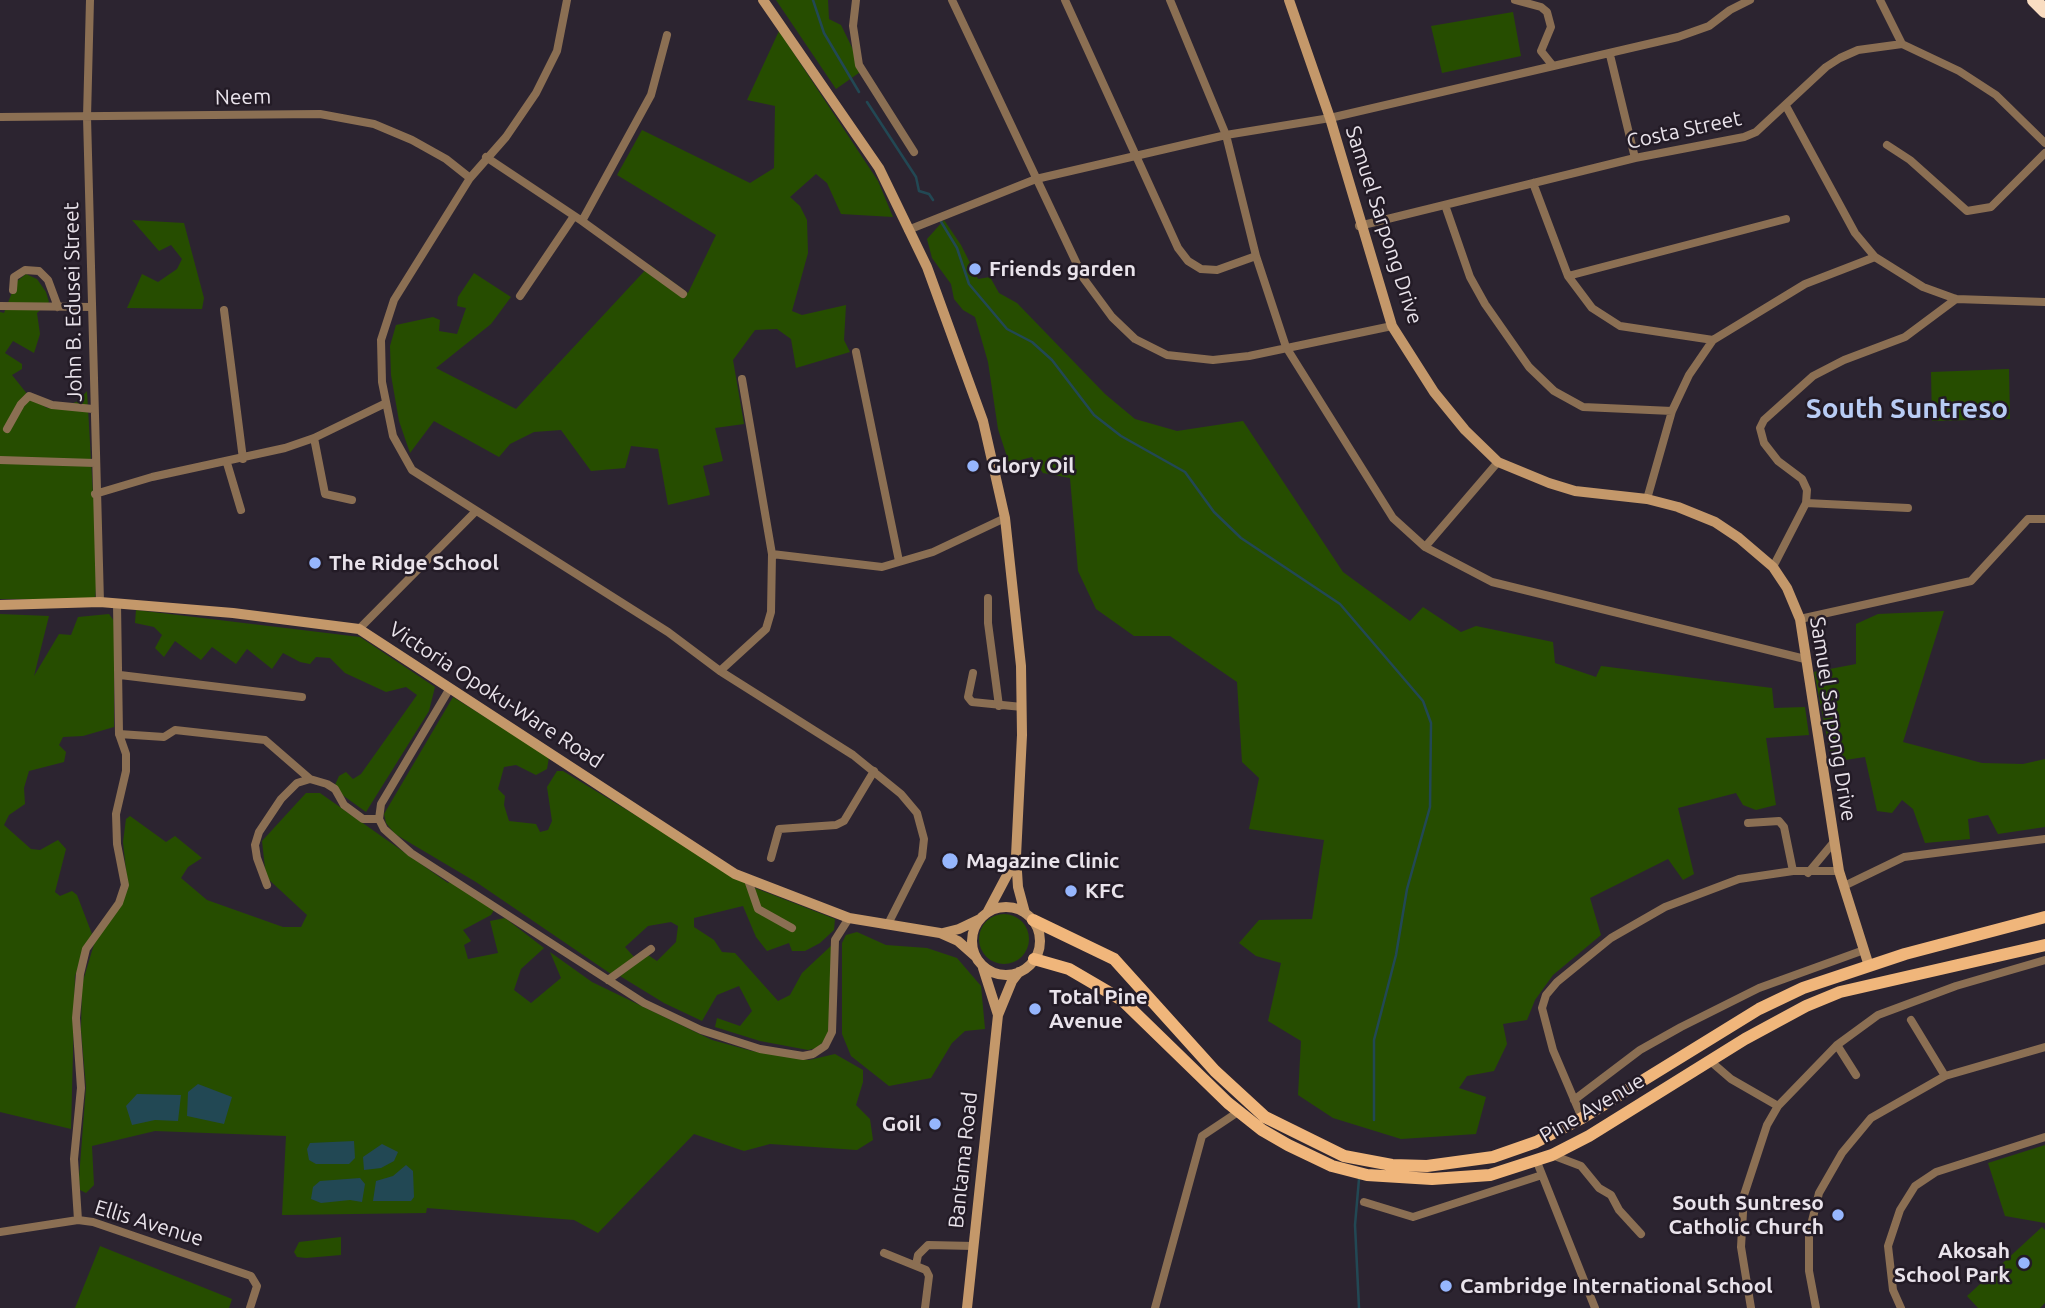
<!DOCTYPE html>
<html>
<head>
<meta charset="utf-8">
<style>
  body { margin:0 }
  canvas { display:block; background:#2c2430 }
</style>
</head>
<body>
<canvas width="2045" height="1308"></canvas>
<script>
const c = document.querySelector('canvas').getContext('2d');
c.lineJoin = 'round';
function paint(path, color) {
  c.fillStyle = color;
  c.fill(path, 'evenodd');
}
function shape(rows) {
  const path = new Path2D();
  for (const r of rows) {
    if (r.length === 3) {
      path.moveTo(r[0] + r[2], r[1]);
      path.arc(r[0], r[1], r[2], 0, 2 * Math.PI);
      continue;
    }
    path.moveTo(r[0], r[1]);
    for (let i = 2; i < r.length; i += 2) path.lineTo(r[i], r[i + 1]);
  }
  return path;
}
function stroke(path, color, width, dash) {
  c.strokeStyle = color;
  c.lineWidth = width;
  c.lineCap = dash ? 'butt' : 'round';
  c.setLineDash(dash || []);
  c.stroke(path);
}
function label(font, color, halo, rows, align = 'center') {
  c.font = font + ' Ubuntu,sans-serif';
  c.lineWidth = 5;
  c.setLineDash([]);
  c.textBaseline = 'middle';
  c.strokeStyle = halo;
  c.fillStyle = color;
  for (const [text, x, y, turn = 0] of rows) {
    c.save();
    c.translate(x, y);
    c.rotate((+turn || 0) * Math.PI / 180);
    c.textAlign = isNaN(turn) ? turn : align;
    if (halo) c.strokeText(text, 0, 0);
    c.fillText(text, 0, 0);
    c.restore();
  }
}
const green = shape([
  [776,0,828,0,829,19,841,25,863,70,836,89],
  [1513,12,1521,56,1442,73,1431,26],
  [779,31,878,181,893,217,841,214,827,183,816,174,790,197,800,206,807,220,808,253,792,311,802,315,846,305,844,340,850,352,796,368,791,339,777,329,755,330,733,360,744,424,715,428,723,461,703,466,710,495,668,505,658,449,631,446,625,468,591,471,561,430,534,432,510,444,499,457,434,421,410,453,399,421,391,375,390,346,396,325,433,317,440,320,439,331,457,334,466,308,457,306,458,297,474,273,511,297,491,324,436,368,516,409,650,265,688,293,716,235,617,175,642,130,750,183,774,168,775,106,747,100],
  [132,220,184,223,204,298,202,309,127,308,142,274,158,282,177,269,182,259,171,245,159,251],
  [944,220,961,245,978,279,990,277,999,293,1017,303,1105,394,1135,419,1177,431,1243,421,1343,572,1410,621,1423,607,1461,632,1476,626,1553,642,1555,663,1596,677,1601,666,1772,688,1774,708,1805,707,1809,735,1766,738,1776,805,1756,810,1743,805,1736,793,1678,808,1694,874,1683,880,1668,859,1590,898,1601,935,1553,975,1535,1000,1527,1020,1503,1024,1507,1044,1494,1071,1467,1076,1459,1088,1486,1097,1476,1134,1401,1139,1333,1118,1298,1095,1301,1041,1268,1021,1281,963,1256,956,1239,943,1259,920,1312,919,1324,840,1249,829,1259,778,1242,762,1237,682,1170,636,1134,636,1096,609,1078,571,1070,478,1043,473,1032,457,1009,463,998,429,988,362,975,317,963,310,954,299,951,284,932,258,927,239],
  [26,274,37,279,46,292,49,302,37,313,40,334,34,353,13,341,5,353,22,364,22,369,12,375,28,395,47,408,62,408,78,401,87,391,93,495,102,522,95,599,0,599,0,312,4,313,16,282],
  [2009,369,2010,419,1932,421,1931,372],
  [136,610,360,637,435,687,429,711,366,812,341,794,335,785,339,776,346,772,353,779,361,774,417,695,406,687,386,692,345,673,330,658,316,657,310,664,300,662,283,653,272,669,247,649,236,664,212,647,201,660,175,641,164,657,155,648,162,635,154,627,135,623],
  [1944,611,1903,742,1982,763,2023,764,2045,759,2045,827,1998,834,1988,815,1968,819,1970,839,1925,843,1913,809,1902,800,1892,813,1877,811,1865,757,1832,762,1814,672,1856,664,1856,624,1878,614],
  [0,614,49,616,34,676,59,634,71,635,78,617,109,614,114,621,114,727,83,736,63,737,59,745,66,752,64,762,29,771,24,788,25,804,9,815,4,825,31,849,40,850,58,840,66,849,55,892,60,896,72,891,77,895,92,934,75,976,71,1129,0,1112],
  [453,697,549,757,547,769,536,775,516,765,504,767,498,789,505,796,504,805,509,821,536,824,540,832,548,830,552,821,547,787,557,771,563,771,755,888,835,919,834,930,820,943,805,951,792,951,789,943,767,951,756,937,743,906,694,918,694,927,714,940,722,952,735,953,778,1001,790,995,802,973,833,944,829,1032,824,1041,817,1048,808,1050,760,1041,715,1027,717,1018,740,1026,752,1011,739,986,717,995,702,1021,664,1003,620,976,648,955,657,961,676,942,678,926,671,922,648,926,625,947,634,957,611,974,476,882,395,834,386,823,384,814],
  [306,793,320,793,448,883,451,881,494,910,491,915,463,930,471,941,464,945,468,959,498,953,490,921,505,918,544,948,521,969,514,990,531,1003,561,978,550,952,592,982,712,1040,752,1051,809,1060,835,1054,863,1070,863,1082,856,1105,870,1119,873,1140,857,1150,770,1144,744,1151,694,1134,598,1233,574,1220,427,1208,426,1213,282,1215,286,1136,155,1131,92,1146,94,1185,86,1193,80,1190,79,1178,86,1087,81,1030,82,984,95,941,128,889,123,842,126,819,130,816,166,842,175,836,202,858,188,867,181,878,207,900,283,927,301,927,307,915,266,877,262,841],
  [1004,939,25],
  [857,932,886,945,927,948,957,958,981,986,985,1029,965,1031,952,1043,931,1078,889,1086,851,1056,842,1034,842,943,846,935],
  [2045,1145,2045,1223,2005,1216,1988,1163],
  [2042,1227,2045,1230,2045,1303,2040,1308,1978,1308,1967,1296],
  [341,1237,341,1255,306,1258,297,1257,294,1252,299,1242],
  [100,1246,232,1299,229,1308,75,1308]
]);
const water = shape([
  [198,1084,232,1097,224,1124,187,1116,188,1092],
  [137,1094,181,1095,178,1121,155,1120,132,1125,126,1106],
  [354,1141,355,1158,349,1164,316,1164,309,1160,307,1149,310,1143],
  [382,1144,398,1152,394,1161,381,1168,364,1170,363,1157],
  [406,1165,413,1171,414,1197,411,1201,373,1201,376,1181,393,1176],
  [360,1178,365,1184,362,1202,350,1200,321,1203,311,1199,313,1187,320,1181]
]);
const stream = shape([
  [813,0,824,33,859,92],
  [867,102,916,177,919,191,929,194,933,200],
  [940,220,957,248,969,284,1007,329,1032,342,1052,360,1094,415,1121,436,1185,472,1214,512,1241,538,1340,604,1423,701,1431,723,1430,807,1407,889,1396,955,1374,1040,1374,1120],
  [1359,1308,1355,1225,1359,1179]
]);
const street = shape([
  [90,0,87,117,100,602],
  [567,0,557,51,536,93,506,137,470,178,394,300,381,340,382,382,393,436,412,470,668,632,720,671,853,755,901,794,917,813,924,839,922,857,888,924],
  [856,0,853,26,859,65,914,152],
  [952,0,1084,279,1112,317,1135,339,1167,355,1213,360,1249,356,1392,326],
  [1065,0,1178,248,1188,261,1201,269,1217,270,1256,256],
  [1170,0,1226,135,1256,256,1286,347,1393,518,1425,547,1492,582,1805,659],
  [1515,0,1541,7,1547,12,1551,27,1541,51,1553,66],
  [1880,0,1902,44],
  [1610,55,1635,158],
  [1786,106,1855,233,1875,257,1923,287,1956,299,2045,302],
  [0,117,320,114,374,124,412,140,446,159,470,178],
  [1887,145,1910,160,1967,211,1991,207,2045,153],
  [486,157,582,221,683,294],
  [1533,183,1568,276,1592,308,1620,326,1713,340,1805,284,1875,257],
  [1445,205,1470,277,1485,304,1529,367,1554,391,1583,407,1672,411],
  [582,221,651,95,667,35],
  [1359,226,1635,158,1744,137,1756,132,1826,67,1840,58,1858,50,1902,44,1959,71,1996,95,2045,143],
  [908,230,1036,179,1226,135,1330,118,1678,37,1709,26,1730,10,1750,0],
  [1568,276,1786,219],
  [13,290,14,277,25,270,39,271,48,280,58,307],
  [520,296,574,216],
  [0,306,91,307],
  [224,310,243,459],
  [856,352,899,561],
  [7,429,21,404,29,396,52,405,93,409],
  [314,438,325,494,352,500],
  [0,460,95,463],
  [227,463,241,510],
  [95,494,152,477,285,448,314,438,386,403],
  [1647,499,1672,411,1689,375,1713,340],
  [1806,503,1908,508],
  [1425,547,1498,462],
  [772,554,882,567,933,552,1005,518],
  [1773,567,1806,503,1807,490,1802,479,1778,461,1764,443,1760,428,1764,420,1813,376,1844,360,1905,337,1956,299],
  [988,598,988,623,999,706],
  [1800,619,1971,581,2028,519,2045,519],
  [359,629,475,512],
  [720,671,766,629,771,612,772,554,742,379],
  [973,673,968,697,972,702,1022,707],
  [120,675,302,697],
  [450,688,381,804,379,819,384,829,411,853,644,1003,701,1030,760,1049,803,1056,813,1054,825,1046,832,1032,835,940,849,918],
  [119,734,164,737,175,730,265,740,310,779],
  [1748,823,1779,821,1784,827,1793,871],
  [771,858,779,829,836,825,844,821,874,771],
  [1808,873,1833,843],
  [748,880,758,909,792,928],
  [267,885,257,858,255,845,259,832,281,799,297,783,310,779,327,784,335,789,344,805,363,819,379,819],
  [1844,886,1904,857,2045,839],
  [608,980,651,949],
  [1911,1020,1945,1076],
  [1837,1045,1856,1075],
  [1709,1060,1731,1079,1778,1106,1767,1125,1744,1195,1741,1247,1751,1308],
  [1574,1100,1640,1050,1681,1027,1759,988,1864,950],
  [1778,1106,1837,1045,1878,1015,1956,986,2045,960],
  [1582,1118,1553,1050,1542,1008,1546,995,1557,982,1611,938,1665,907,1739,879,1793,871,1839,871],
  [1552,1155,1581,1166,1599,1188,1611,1195,1619,1210,1641,1234],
  [1537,1162,1595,1308],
  [1364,1202,1413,1217,1542,1175],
  [78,1220,74,1159,81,1088,76,1018,80,974,86,949,119,903,125,885,117,844,116,814,126,771,126,754,119,734,117,604],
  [0,1232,78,1220,93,1222,251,1276,257,1286,250,1308],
  [884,1253,926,1270,929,1276,925,1308],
  [916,1265,918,1255,928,1245,974,1246],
  [1155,1308,1202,1136,1238,1112],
  [1816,1308,1809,1271,1809,1233,1819,1193,1842,1153,1871,1118,1945,1076,2045,1047],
  [1901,1308,1893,1290,1888,1246,1900,1210,1915,1186,1936,1172,2045,1137]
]);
const secondary = shape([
  [763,0,879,168,927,267,983,421,1005,518,1021,666,1022,735,1016,856,1018,887,1025,913],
  [1289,0,1330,118,1392,326,1434,392,1465,430,1498,462,1549,483,1575,491,1647,499,1678,507,1715,522,1739,538,1773,567,1787,588,1800,619,1839,871,1869,966],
  [0,605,100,602,233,613,359,629,735,874,849,918,940,933,958,941,975,956],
  [1006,941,34],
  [987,913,1014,862],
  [943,933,959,929,980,919],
  [983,968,998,1015],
  [967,1308,998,1015,1012,981,1019,972]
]);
const primary = shape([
  [1033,920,1114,959,1215,1071,1265,1117,1344,1156,1392,1165,1427,1166,1493,1157,1536,1142,1582,1118,1759,1009,1803,988,1905,954,2045,917],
  [1034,959,1069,969,1122,1000,1228,1103,1262,1130,1288,1145,1332,1166,1367,1175,1432,1179,1490,1175,1552,1155,1589,1136,1745,1039,1806,1006,1840,992,2045,945]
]);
const highway = shape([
  [2034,0,2045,11]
]);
const markers = [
  [975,269,7,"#96b6fd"],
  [973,466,7,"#96b6fd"],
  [315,563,7,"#96b6fd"],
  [950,861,9,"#96b6fd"],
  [1071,891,7,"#96b6fd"],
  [1035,1009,7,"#96b6fd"],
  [935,1124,7,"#96b6fd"],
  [1838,1215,7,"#96b6fd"],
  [2024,1263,7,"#96b6fd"],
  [1446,1286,7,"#96b6fd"]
];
const streetNames = [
  ["Neem",243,97,-1],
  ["Costa Street",1684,130,-12],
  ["Samuel Sarpong Drive",1384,225,72],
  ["John B. Edusei Street",73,302,-91],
  ["Victoria Opoku-Ware Road",496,695,33],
  ["Samuel Sarpong Drive",1833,719,81],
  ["Pine Avenue",1592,1108,-30],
  ["Bantama Road",963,1160,-84],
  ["Ellis Avenue",149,1223,17]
];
const poiNames = [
  ["Friends garden",989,269],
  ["Glory Oil",987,466],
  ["The Ridge School",329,563],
  ["Magazine Clinic",966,861],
  ["KFC",1085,891],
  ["Total Pine",1049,997],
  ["Avenue",1049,1021],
  ["Goil",921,1124,"right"],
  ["South Suntreso",1824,1203,"right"],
  ["Catholic Church",1824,1227,"right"],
  ["Akosah",2010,1251,"right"],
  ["School Park",2010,1275,"right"],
  ["Cambridge International School",1460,1286]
];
const districtNames = [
  ["South Suntreso",1907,409]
];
paint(green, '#264d00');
paint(water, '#224854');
stroke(stream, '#224854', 2.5);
stroke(street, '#8b6f53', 8);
stroke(secondary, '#c4986a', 10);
stroke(primary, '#f0b67b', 12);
stroke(highway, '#f9ddc2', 14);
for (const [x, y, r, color] of markers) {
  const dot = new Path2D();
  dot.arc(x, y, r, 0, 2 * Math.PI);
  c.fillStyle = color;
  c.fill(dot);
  stroke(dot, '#231b26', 2.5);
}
label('21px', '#e9e3eb', '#231b26', streetNames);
label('bold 21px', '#e9e3eb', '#231b26', poiNames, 'left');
label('bold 28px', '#b8ccf4', '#231b26', districtNames);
</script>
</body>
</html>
